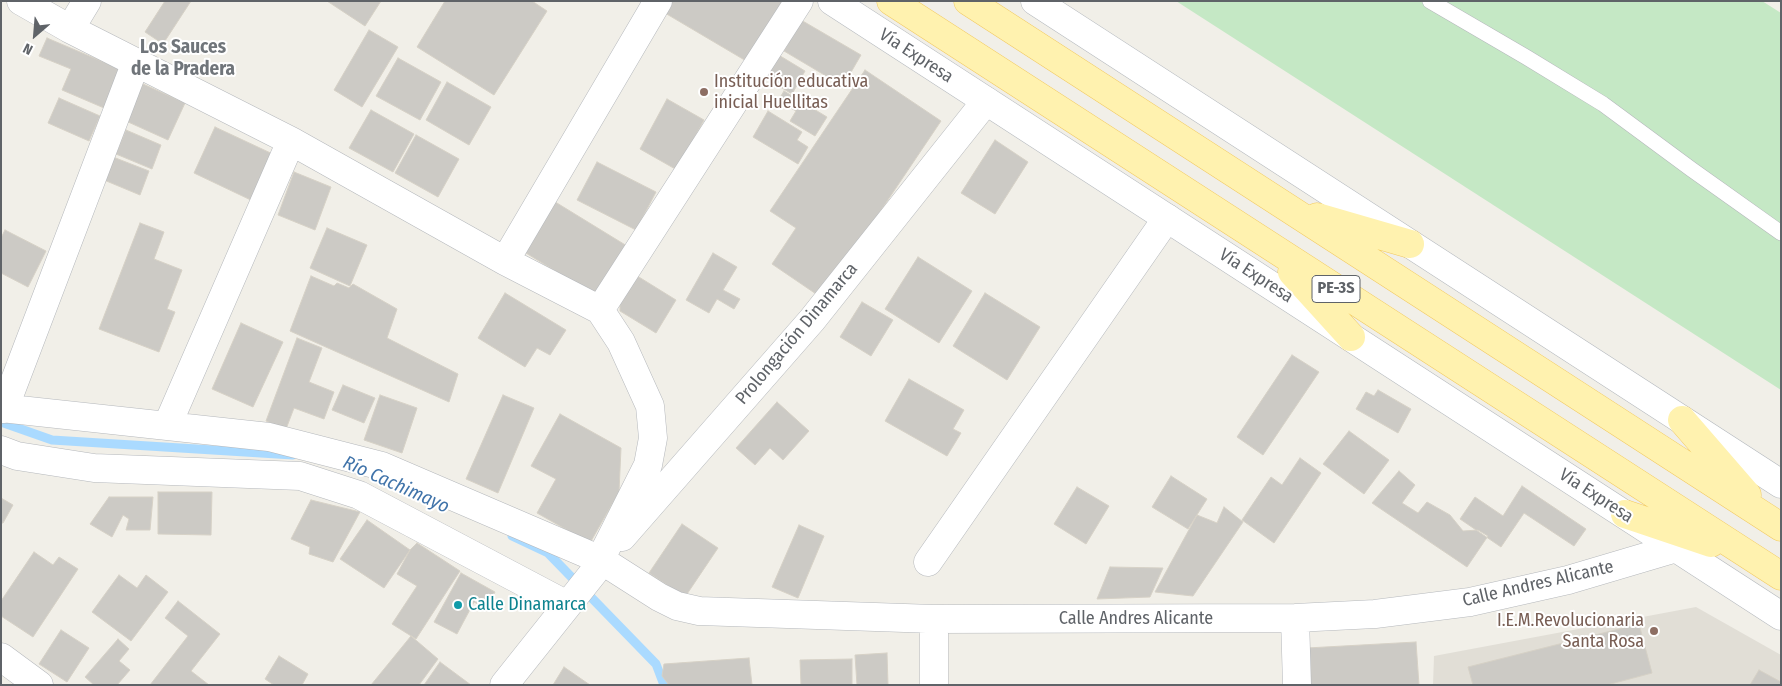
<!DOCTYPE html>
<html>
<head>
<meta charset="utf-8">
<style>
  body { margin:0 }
  #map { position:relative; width:1782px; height:686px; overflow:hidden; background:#f1efe8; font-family:"Fira Sans Condensed",sans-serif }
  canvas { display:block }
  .frame { position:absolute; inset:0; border:2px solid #5f6368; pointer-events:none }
  .north { position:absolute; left:10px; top:10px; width:50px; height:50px; -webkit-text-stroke:4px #fff; paint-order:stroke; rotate:207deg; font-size:14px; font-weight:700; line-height:20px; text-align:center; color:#5f6368 }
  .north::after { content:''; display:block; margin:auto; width:18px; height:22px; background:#5f6368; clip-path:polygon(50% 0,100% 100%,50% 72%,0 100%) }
</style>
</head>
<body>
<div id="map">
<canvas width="1782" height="686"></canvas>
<div class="frame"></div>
<div class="north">N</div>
</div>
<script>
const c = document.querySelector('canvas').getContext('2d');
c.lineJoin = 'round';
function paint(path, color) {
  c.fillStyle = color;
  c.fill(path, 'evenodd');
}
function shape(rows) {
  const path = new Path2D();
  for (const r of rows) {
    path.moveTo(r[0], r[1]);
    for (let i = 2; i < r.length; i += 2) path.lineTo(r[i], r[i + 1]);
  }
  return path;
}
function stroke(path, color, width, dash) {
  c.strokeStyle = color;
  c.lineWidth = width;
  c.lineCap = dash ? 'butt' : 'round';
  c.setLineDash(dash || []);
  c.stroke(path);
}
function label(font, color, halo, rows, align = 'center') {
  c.font = font + ' "Fira Sans Condensed",sans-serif';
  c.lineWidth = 4;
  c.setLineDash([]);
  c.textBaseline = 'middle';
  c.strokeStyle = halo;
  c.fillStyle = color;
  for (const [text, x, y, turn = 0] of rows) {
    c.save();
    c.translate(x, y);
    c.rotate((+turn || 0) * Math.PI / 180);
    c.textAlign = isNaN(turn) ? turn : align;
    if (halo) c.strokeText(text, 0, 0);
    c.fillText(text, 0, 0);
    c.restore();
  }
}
const education = shape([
  [1696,607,1781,655,1781,685,1433,685,1434,656]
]);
const green = shape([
  [1176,1,1762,1,1781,13,1781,390]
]);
const stream = shape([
  [1,422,52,440,293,455],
  [512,536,548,553,656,664,664,685]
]);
const building = shape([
  [165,1,191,1,163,44,145,32,165,1],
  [327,1,381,1,365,26,327,1],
  [445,1,532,1,547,11,494,95,417,47,445,1],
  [672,1,785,1,753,65,665,13,672,1],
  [801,20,861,55,843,86,784,51,801,20],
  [369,30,398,47,362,107,334,90,369,30],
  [47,38,127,72,111,111,62,90,71,69,39,56,47,38],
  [772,51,805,71,792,94,759,74,772,51],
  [398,58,441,82,420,120,376,96,398,58],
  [865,70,941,121,822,298,772,264,796,228,770,211,865,70],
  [447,82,491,107,469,145,426,120,447,82],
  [143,84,185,103,168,140,126,121,143,84],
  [784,91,827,117,815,136,790,121,796,111,778,101,784,91],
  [59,98,100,116,89,141,48,123,59,98],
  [667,99,704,120,677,170,640,149,667,99],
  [371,110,414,134,393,172,349,148,371,110],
  [768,111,802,132,797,140,808,147,798,164,753,137,768,111],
  [215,127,277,156,255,202,194,173,215,127],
  [126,130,161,145,152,169,116,154,126,130],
  [416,135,459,159,438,197,395,173,416,135],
  [995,140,1028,162,995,214,961,193,995,140],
  [113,157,149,171,140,195,104,180,113,157],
  [597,162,656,192,636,230,577,200,597,162],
  [294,172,331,187,315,230,278,215,294,172],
  [552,200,627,246,596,296,521,250,552,200],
  [140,223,164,232,154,259,182,270,167,309,175,312,159,352,99,329,140,223],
  [327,228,367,245,350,286,310,268,327,228],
  [5,230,46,251,28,287,1,273,1,238,5,230],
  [713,253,737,267,723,290,740,299,734,309,717,299,709,313,686,300,713,253],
  [918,257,972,291,939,343,885,309,918,257],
  [634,274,676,300,656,333,620,311,620,298,634,274],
  [311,276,334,286,337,283,349,288,353,284,397,309,387,338,458,374,449,402,290,331,311,276],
  [505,293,566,330,550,355,537,348,525,367,478,338,505,293],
  [985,293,1040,327,1007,380,953,346,985,293],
  [862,302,893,320,871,356,840,337,862,302],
  [241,323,283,342,253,407,212,389,241,323],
  [297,338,322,348,309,382,334,392,324,419,294,408,286,429,266,421,297,338],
  [1292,355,1319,372,1263,455,1237,437,1292,355],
  [909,379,964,410,953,429,961,433,947,456,885,421,909,379],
  [343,385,375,398,364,423,332,410,343,385],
  [1378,390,1411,409,1398,433,1356,409,1366,392,1374,396,1378,390],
  [380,395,417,408,402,453,364,440,380,395],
  [503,395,534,408,498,493,466,479,503,395],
  [777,402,809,431,783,460,770,448,755,465,736,448,777,402],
  [560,414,621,448,619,492,590,543,537,513,556,479,531,466,560,414],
  [1349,431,1389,460,1364,494,1323,464,1349,431],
  [1300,458,1321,473,1274,543,1242,520,1271,477,1282,485,1300,458],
  [1399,471,1415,485,1402,503,1418,513,1427,502,1450,515,1463,531,1478,530,1488,536,1467,567,1372,503,1399,471],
  [1171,476,1207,499,1188,529,1152,507,1171,476],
  [1522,486,1586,529,1574,546,1524,513,1501,547,1460,519,1475,497,1503,516,1522,486],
  [1077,487,1109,506,1086,544,1054,524,1077,487],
  [158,492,212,492,211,535,158,534,158,492],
  [109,497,153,497,150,530,126,530,129,519,123,515,112,537,90,524,109,497],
  [1,498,13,505,3,523,1,523,1,498],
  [311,500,360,512,333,562,309,554,310,547,291,539,311,500],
  [1224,507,1243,522,1193,596,1155,592,1197,515,1217,523,1224,507],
  [367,520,410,550,384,588,340,559,367,520],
  [682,524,718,548,685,597,649,573,682,524],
  [799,525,824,536,798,598,772,587,799,525],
  [417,543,460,571,416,639,392,624,417,586,397,574,410,550,417,543],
  [34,552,53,565,59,557,78,569,33,637,1,616,1,601,34,552],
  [1110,567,1163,568,1150,597,1097,599,1110,567],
  [461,573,495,592,486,608,474,602,457,634,434,622,461,573],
  [119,575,137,588,146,575,168,592,131,641,92,612,119,575],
  [178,601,220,634,191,671,209,685,150,685,188,636,165,618,178,601],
  [1639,624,1652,673,1607,685,1473,685,1468,667,1639,624],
  [61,630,89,648,67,682,39,664,61,630],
  [411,636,438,659,419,685,371,685,411,636],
  [118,639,129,649,119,661,130,670,117,685,94,685,85,677,118,639],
  [1416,642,1419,685,1309,685,1307,648,1416,642],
  [887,653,888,685,857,685,855,655,887,653],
  [279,656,308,674,302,685,274,685,265,679,279,656],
  [749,658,752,685,669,685,662,676,664,664,749,658],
  [852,659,852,685,801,685,800,660,852,659],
  [440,662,471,685,424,685,440,662],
  [564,667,590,685,553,685,564,667],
  [1759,670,1781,682,1781,685,1750,685,1759,670]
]);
const service = shape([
  [1430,1,1526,57,1603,104,1691,169,1781,233]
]);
const minor = shape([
  [21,1,70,29,291,141,505,261,600,310,621,342,650,406,653,438,648,465,594,572,504,685],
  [70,29,87,1],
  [505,261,658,1],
  [600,310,799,1],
  [1,408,269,437,382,466,601,560,659,597,677,606,699,611,934,619,1295,618,1375,614,1470,602,1568,580,1676,548],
  [4,409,136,62],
  [167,426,291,141],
  [1,450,17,456,94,468,300,476,359,495,567,605],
  [622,537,812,320,986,101],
  [928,562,1167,218],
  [1295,618,1297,685],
  [1,657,39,685],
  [934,685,934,619]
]);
const secondary = shape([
  [832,1,1781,616],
  [1035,1,1781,484]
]);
const primary = shape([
  [891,1,1781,576],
  [968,1,1781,527],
  [1317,217,1410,244],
  [1292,272,1351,337],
  [1682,420,1747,495],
  [1625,514,1711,543]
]);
const markers = [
  [704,92,5,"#8d6e63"],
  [458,605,5,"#0f9aa8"],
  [1654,631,5,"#8d6e63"]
];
const shields = [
  [1336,289,48]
];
const shieldNames = [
  ["PE-3S",1336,289]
];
const streetNames = [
  ["Vía Expresa",916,56,33],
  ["Vía Expresa",1256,276,33],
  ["Prolongación Dinamarca",797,334,-50],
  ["Vía Expresa",1596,496,33],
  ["Calle Andres Alicante",1538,584,-13],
  ["Calle Andres Alicante",1136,619]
];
const educationNames = [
  ["Institución educativa",714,82],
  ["inicial Huellitas",714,103],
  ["I.E.M.Revolucionaria",1644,621,"right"],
  ["Santa Rosa",1644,642,"right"]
];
const cultureNames = [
  ["Calle Dinamarca",468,605]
];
const neighbourhoodNames = [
  ["Los Sauces",183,48],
  ["de la Pradera",183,70]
];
const waterNames = [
  ["Río Cachimayo",396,485,24]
];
paint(education, '#e1ded6');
paint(green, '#c5e8c5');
stroke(stream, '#aadaff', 9);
paint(building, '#cccac5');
stroke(building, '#d6d1c6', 1);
stroke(service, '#b5b8bc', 16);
stroke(minor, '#b5b8bc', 29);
stroke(secondary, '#b6babf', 29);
stroke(primary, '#f2c960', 29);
stroke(service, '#fff', 15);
stroke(minor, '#fff', 28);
stroke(secondary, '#fff', 28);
stroke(primary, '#fff2af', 28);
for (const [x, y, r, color] of markers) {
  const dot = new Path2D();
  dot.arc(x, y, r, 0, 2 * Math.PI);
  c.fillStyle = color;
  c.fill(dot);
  stroke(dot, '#fff', 2);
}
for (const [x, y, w] of shields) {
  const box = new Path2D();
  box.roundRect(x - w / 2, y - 13.5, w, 27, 4);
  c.fillStyle = '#fff';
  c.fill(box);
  stroke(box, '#5f6368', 1);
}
label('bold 16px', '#5f6368', null, shieldNames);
label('18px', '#5f6368', '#fff', streetNames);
label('18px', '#785e54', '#fff', educationNames, 'left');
label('18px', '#0d838f', '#fff', cultureNames, 'left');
label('bold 19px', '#70757a', '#fff', neighbourhoodNames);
label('italic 19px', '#4174aa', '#fff', waterNames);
</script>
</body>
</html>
